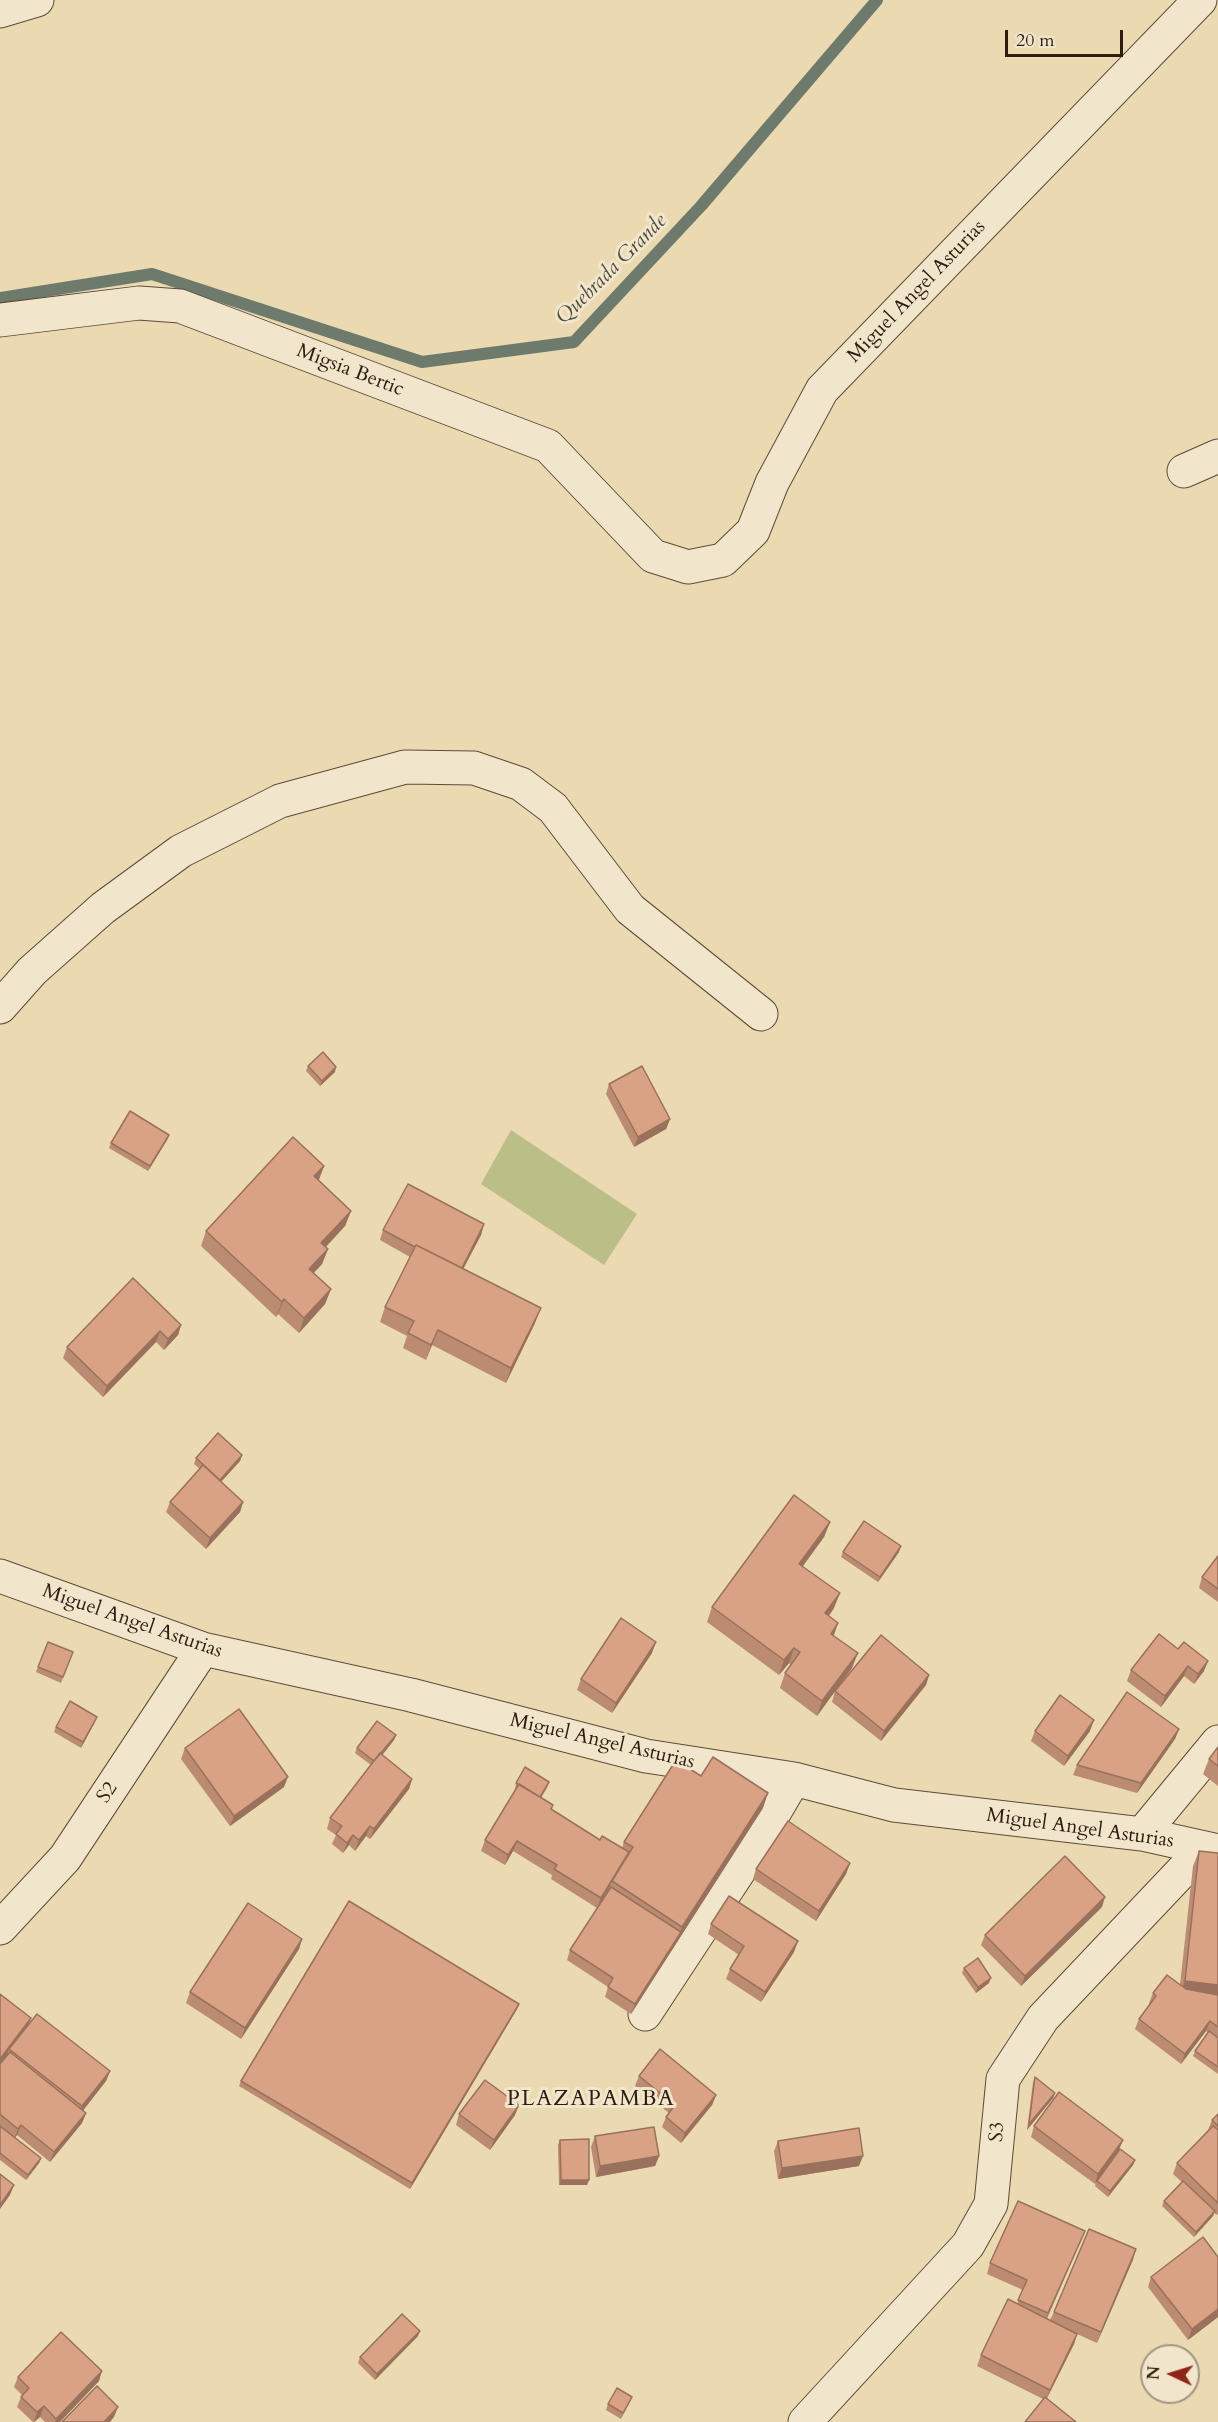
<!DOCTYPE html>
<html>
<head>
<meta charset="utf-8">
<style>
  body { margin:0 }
  #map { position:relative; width:1218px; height:2422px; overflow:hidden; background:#ead9b1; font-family:Cardo,serif }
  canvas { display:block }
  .north { position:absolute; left:1140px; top:2344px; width:60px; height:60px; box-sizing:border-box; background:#f1e6cc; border:2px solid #a39581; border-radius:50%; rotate:274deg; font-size:16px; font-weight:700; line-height:24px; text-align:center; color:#2f1c10 }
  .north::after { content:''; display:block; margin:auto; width:21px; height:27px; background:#8f2418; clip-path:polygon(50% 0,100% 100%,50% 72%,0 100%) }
  .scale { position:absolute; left:1005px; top:30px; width:118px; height:27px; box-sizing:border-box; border:3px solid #2f1c10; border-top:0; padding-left:8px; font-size:18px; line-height:21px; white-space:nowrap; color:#2f1c10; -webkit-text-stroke:4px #f1e6cc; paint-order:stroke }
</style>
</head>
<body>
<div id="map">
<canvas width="1218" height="2422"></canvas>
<div class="north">N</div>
<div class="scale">20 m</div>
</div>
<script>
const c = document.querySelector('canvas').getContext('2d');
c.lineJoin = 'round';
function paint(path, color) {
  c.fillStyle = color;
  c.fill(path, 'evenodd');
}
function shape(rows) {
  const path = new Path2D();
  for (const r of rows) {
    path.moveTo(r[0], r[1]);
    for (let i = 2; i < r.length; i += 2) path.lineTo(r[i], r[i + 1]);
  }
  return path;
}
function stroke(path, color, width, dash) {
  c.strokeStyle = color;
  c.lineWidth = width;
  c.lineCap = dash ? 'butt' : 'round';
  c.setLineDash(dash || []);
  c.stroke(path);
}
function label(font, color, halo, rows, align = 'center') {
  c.font = font + ' Cardo,serif';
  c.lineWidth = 6;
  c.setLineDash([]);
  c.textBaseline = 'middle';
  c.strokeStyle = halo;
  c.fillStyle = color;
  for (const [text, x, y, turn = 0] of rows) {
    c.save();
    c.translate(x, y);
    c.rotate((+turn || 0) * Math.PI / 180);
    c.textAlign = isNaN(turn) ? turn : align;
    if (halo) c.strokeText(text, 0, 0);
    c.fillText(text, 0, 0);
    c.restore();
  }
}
const green = shape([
  [511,1130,637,1214,604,1265,481,1184]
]);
const stream = shape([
  [0,298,152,274,422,362,574,342,701,206,877,0]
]);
const street = shape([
  [0,11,37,0],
  [0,320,139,303,180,306,548,446,653,556,688,567,723,560,753,531,772,483,822,390,1200,0],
  [1184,471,1218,456],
  [0,1007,32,971,103,908,181,851,280,801,405,767,474,768,521,784,553,808,630,909,761,1014],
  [0,1576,203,1649,411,1695,646,1756,794,1779,894,1805,1142,1834,1218,1851],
  [1142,1834,1218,1742],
  [0,1928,65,1858,203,1649],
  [645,2014,747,1859,794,1779],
  [805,2422,968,2245,991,2204,1003,2079,1043,2018,1203,1849]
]);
const wall = shape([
  [308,1066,335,1072,320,1086,306,1071],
  [609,1084,670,1119,666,1129,634,1147,606,1094],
  [169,1135,167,1140,148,1171,109,1148,111,1143],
  [324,1166,319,1180,351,1211,345,1226,326,1247,328,1249,322,1264,314,1273,331,1289,325,1304,299,1333,278,1314,276,1317,201,1246,206,1231],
  [484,1224,481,1235,463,1268,535,1323,506,1383,432,1345,426,1360,403,1348,407,1336,380,1322,385,1307,410,1257,380,1240,383,1230],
  [181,1325,178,1335,164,1350,156,1342,103,1397,63,1358,67,1347],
  [242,1455,240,1461,221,1482,243,1502,240,1512,206,1549,166,1512,170,1502,200,1469,194,1464,196,1458],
  [830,1522,824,1537,803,1566,834,1608,829,1616,834,1636,852,1668,817,1716,780,1688,785,1673,791,1665,789,1663,779,1675,707,1622,712,1607],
  [843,1552,899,1552,878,1582,841,1557],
  [1218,1556,1218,1602,1199,1588,1202,1577],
  [48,1642,73,1652,61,1683,36,1672],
  [1178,1649,1204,1671,1194,1684,1184,1676,1161,1707,1127,1681,1131,1670],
  [652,1653,612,1713,577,1690,581,1679],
  [929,1675,926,1685,881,1741,832,1702,835,1691],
  [95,1722,81,1748,54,1732,56,1727],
  [1179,1729,1175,1739,1137,1793,1073,1775,1077,1765],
  [1035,1731,1090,1731,1064,1766,1031,1741],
  [396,1735,394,1740,382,1755,412,1779,409,1789,370,1839,366,1836,355,1851,349,1845,343,1853,332,1844,336,1835,327,1829,330,1818,371,1765,355,1753,357,1748],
  [1218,1747,1218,1786,1203,1774,1209,1759],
  [185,1748,284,1787,230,1826,181,1759],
  [701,1776,763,1808,631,2014,605,1997,608,1987,567,1960,570,1950,597,1908,551,1879,552,1875,513,1851,505,1865,481,1851,485,1840,516,1789,515,1789,516,1783,549,1782,547,1788,541,1798,553,1805,551,1810,600,1840,622,1848,624,1842],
  [1199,1851,1218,1853,1218,2074,1193,2056,1195,2051,1208,2033,1206,2031,1181,2064,1135,2029,1139,2019,1150,2004,1149,2003,1153,1993,1180,1985,1193,1866],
  [850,1863,846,1874,816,1921,753,1879,756,1869],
  [1102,1907,1021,1986,981,1945,985,1935],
  [711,1924,794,1952,761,2002,726,1979,730,1969,739,1955,708,1934],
  [302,1939,299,1949,241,2039,186,2003,190,1992],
  [964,1968,989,1983,976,1993,962,1973],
  [0,1994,31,2018,28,2025,110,2071,106,2081,83,2110,86,2113,82,2123,50,2162,17,2135,15,2138,41,2158,39,2163,26,2180,0,2160],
  [517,2009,410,2189,239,2086,241,2081],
  [639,2076,716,2095,712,2105,681,2143,662,2127,666,2117,669,2113,635,2086],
  [1035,2077,1055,2093,1053,2098,1027,2130,1033,2082],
  [459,2114,515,2115,490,2150,456,2125],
  [1218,2114,1218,2214,1217,2215,1214,2213,1213,2216,1194,2237,1162,2206,1164,2201,1182,2182,1173,2174,1177,2163,1208,2130,1212,2120],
  [1034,2126,1119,2150,1135,2160,1133,2165,1108,2197,1095,2186,1096,2182,1095,2184,1031,2137],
  [595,2136,659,2156,655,2166,596,2177,591,2147],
  [560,2140,587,2185,559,2185,558,2145],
  [778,2141,859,2166,778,2179,774,2151],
  [1085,2231,1047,2319,1050,2320,1054,2312,1136,2249,1097,2343,1077,2334,1074,2344,1047,2398,1043,2399,977,2366,981,2355,1017,2304,1023,2290,987,2274,990,2263],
  [1151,2277,1218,2317,1188,2340,1148,2287],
  [418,2336,375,2380,358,2363,360,2357],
  [18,2377,99,2381,60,2422,45,2422,40,2417,34,2422,33,2422,17,2407,21,2397,22,2395,14,2387],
  [632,2397,630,2402,621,2419,606,2410,608,2404]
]);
const shadedWall = shape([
  [336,1067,335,1072,320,1086,322,1081],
  [670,1119,666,1129,634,1147,638,1137],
  [169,1135,167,1140,148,1171,150,1166],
  [324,1166,318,1181,314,1176],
  [351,1211,345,1226,316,1257,321,1243],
  [484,1224,481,1235,457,1281,460,1271],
  [328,1249,322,1264,303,1284,309,1269],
  [331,1289,325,1304,299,1333,304,1318],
  [284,1299,278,1314,276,1317,282,1302],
  [541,1308,535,1323,506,1383,511,1368],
  [181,1325,178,1335,164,1350,168,1339],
  [438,1330,426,1360,431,1345],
  [160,1331,156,1342,103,1397,107,1386],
  [242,1455,240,1461,218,1485,220,1480],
  [243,1502,240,1512,206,1549,210,1538],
  [830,1522,824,1537,794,1578,799,1564],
  [901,1546,899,1552,878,1582,880,1577],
  [840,1593,834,1608,820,1628,825,1613],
  [838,1623,833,1638,831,1634],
  [656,1642,652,1653,612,1713,616,1703],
  [794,1648,789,1663,779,1675,784,1660],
  [858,1653,852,1668,817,1716,822,1701],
  [1208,1661,1204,1671,1194,1684,1198,1674],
  [1188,1666,1184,1676,1161,1707,1165,1696],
  [929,1675,926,1685,881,1741,884,1731],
  [97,1717,95,1722,81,1748,83,1742],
  [1094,1720,1090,1731,1064,1766,1068,1756],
  [1179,1729,1175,1739,1137,1793,1141,1783],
  [396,1735,394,1740,373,1767,375,1762],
  [288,1777,284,1787,230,1826,234,1816],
  [412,1779,409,1789,370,1839,374,1829],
  [768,1793,763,1808,631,2014,635,2004,680,1933,682,1927],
  [370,1826,366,1836,355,1851,359,1840],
  [353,1835,349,1845,343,1853,347,1843],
  [517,1841,513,1851,505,1865,508,1855],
  [629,1852,625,1863,612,1881,609,1888,597,1908,601,1898],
  [850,1863,846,1874,816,1921,819,1911],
  [1105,1897,1102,1907,1021,1986,1025,1976],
  [302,1939,299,1949,241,2039,245,2028],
  [798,1941,794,1952,761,2002,765,1992],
  [991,1978,989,1983,976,1993,978,1987],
  [1185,1981,1218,1985,1218,2000,1179,1996],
  [519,2004,517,2009,410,2189,412,2183],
  [31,2018,27,2028,9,2049,7,2055,0,2064,0,2059],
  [1210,2021,1206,2031,1181,2064,1185,2054],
  [110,2071,106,2081,78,2117,82,2106],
  [1055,2093,1053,2098,1027,2130,1029,2124],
  [716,2095,712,2105,681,2143,685,2133],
  [519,2105,515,2115,490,2150,494,2140],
  [86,2113,82,2123,50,2162,54,2152],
  [21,2125,17,2135,14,2139,18,2129],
  [1123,2140,1119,2150,1095,2184,1098,2174],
  [659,2156,655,2166,596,2177,600,2166],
  [863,2156,859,2166,778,2179,782,2168],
  [41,2158,39,2163,26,2180,28,2175],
  [1135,2160,1133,2165,1108,2197,1110,2191],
  [561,2180,589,2180,587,2185,559,2185],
  [14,2185,10,2195,0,2209,0,2205],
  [1215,2211,1213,2216,1194,2237,1196,2232],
  [1085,2231,1081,2241,1044,2323,1048,2313],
  [1136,2249,1133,2260,1097,2343,1101,2332],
  [1218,2309,1218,2317,1188,2340,1192,2329],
  [420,2331,418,2336,375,2380,377,2374],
  [1077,2334,1074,2344,1046,2400,1050,2390],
  [102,2371,99,2381,60,2422,55,2422,56,2419],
  [44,2406,40,2417,34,2422,37,2412],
  [118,2407,114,2417,110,2422,104,2422]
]);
const building = shape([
  [323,1052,336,1067,322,1081,308,1066,323,1052],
  [642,1066,670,1119,638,1137,609,1084,642,1066],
  [130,1111,169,1135,150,1166,111,1143,130,1111],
  [293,1137,324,1166,314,1176,351,1211,321,1243,328,1249,309,1269,331,1289,304,1318,284,1299,282,1302,206,1231,293,1137],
  [408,1184,484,1224,462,1268,416,1245,415,1247,383,1230,408,1184],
  [416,1245,541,1308,511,1368,438,1330,431,1345,408,1333,414,1321,385,1307,416,1245],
  [133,1278,181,1325,168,1339,160,1331,107,1386,67,1347,133,1278],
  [218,1433,242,1455,220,1480,196,1458,218,1433],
  [203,1465,243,1502,210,1538,170,1502,203,1465],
  [794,1495,830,1522,799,1564,840,1593,825,1613,838,1623,831,1634,858,1653,822,1701,785,1673,800,1652,794,1648,784,1660,712,1607,794,1495],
  [864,1521,901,1546,880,1577,843,1552,864,1521],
  [1218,1556,1218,1589,1202,1577,1218,1556],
  [621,1618,656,1642,616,1703,581,1679,621,1618],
  [1159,1634,1178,1649,1184,1642,1208,1661,1198,1674,1188,1666,1165,1696,1131,1670,1159,1634],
  [881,1635,929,1675,884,1731,835,1691,881,1635],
  [48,1642,73,1652,63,1677,38,1667,48,1642],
  [1127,1692,1179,1729,1141,1783,1077,1765,1127,1692],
  [1060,1695,1094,1720,1068,1756,1035,1731,1060,1695],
  [70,1701,97,1717,83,1742,56,1727,70,1701],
  [239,1709,288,1777,234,1816,185,1748,239,1709],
  [377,1721,396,1735,374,1761,357,1748,377,1721],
  [1218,1747,1218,1766,1209,1759,1218,1747],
  [380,1753,412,1779,374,1829,370,1826,359,1840,353,1835,347,1843,336,1834,342,1826,330,1818,380,1753],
  [713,1757,768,1793,682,1927,612,1881,633,1847,624,1842,676,1760,701,1776,713,1757],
  [525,1767,549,1782,540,1797,516,1783,525,1767],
  [519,1784,553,1805,551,1809,600,1840,602,1836,629,1852,601,1898,554,1869,557,1865,517,1841,508,1855,485,1840,519,1784],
  [788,1821,850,1863,819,1911,756,1869,788,1821],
  [1199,1851,1218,1853,1218,1985,1185,1981,1199,1851],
  [1065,1856,1105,1897,1025,1976,985,1935,1065,1856],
  [611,1887,681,1932,635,2004,608,1987,613,1978,570,1950,611,1887],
  [729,1896,798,1941,765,1992,730,1969,744,1946,711,1924,729,1896],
  [349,1901,519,2004,412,2183,241,2081,349,1901],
  [248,1903,302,1939,245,2028,190,1992,248,1903],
  [978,1958,991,1978,978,1987,964,1968,978,1958],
  [1167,1975,1186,1989,1218,1995,1218,2027,1210,2021,1185,2054,1139,2019,1156,1996,1153,1993,1167,1975],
  [0,1994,31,2018,0,2059,0,1994],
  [37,2014,110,2071,82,2106,9,2049,37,2014],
  [1209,2031,1218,2038,1218,2067,1195,2051,1209,2031],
  [660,2049,716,2095,685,2133,666,2117,675,2105,639,2076,660,2049],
  [10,2052,86,2113,54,2152,21,2125,18,2129,0,2114,0,2064,10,2052],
  [1035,2077,1055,2093,1029,2124,1035,2077],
  [485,2080,519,2105,494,2140,459,2114,485,2080],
  [1059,2092,1123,2140,1098,2174,1034,2126,1059,2092],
  [1218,2114,1218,2126,1212,2120,1218,2114],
  [0,2126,41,2158,28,2175,0,2153,0,2126],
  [1213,2126,1218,2130,1218,2203,1177,2163,1213,2126],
  [654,2127,659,2156,600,2166,595,2136,654,2127],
  [859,2128,863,2156,782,2168,778,2141,859,2128],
  [589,2139,589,2180,561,2180,560,2140,589,2139],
  [1120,2149,1135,2160,1110,2191,1097,2181,1120,2149],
  [0,2174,14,2185,0,2205,0,2174],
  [1183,2181,1215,2211,1196,2232,1164,2201,1183,2181],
  [1018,2201,1085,2231,1048,2313,1018,2300,1027,2280,990,2263,1018,2201],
  [1089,2229,1136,2249,1101,2332,1054,2312,1089,2229],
  [1203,2237,1218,2257,1218,2309,1192,2329,1151,2277,1203,2237],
  [1008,2299,1077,2334,1050,2390,981,2355,1008,2299],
  [402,2314,420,2331,377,2374,360,2357,402,2314],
  [61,2332,102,2371,56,2419,44,2406,37,2412,21,2397,29,2388,18,2377,61,2332],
  [97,2386,118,2407,104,2422,62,2422,97,2386],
  [617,2388,632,2397,623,2413,608,2404,617,2388],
  [1045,2397,1076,2422,1025,2422,1045,2397]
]);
const streetNames = [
  ["Miguel Angel Asturias",917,292,-46],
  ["Migsia Bertic",350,371,21],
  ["Miguel Angel Asturias",132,1622,19],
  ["Miguel Angel Asturias",602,1742,13],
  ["S2",108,1793,-56],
  ["Miguel Angel Asturias",1080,1829,8],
  ["S3",998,2132,-85]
];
const waterNames = [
  ["Quebrada Grande",612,270,-45]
];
const quarterNames = [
  ["PLAZAPAMBA",591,2100]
];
paint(green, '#bcbe88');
stroke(stream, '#6e7b6c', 12);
stroke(street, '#5e4b38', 35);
stroke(street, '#f1e6cc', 33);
paint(wall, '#bb8b72');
paint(shadedWall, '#99715c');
paint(building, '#daa284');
stroke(building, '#99715c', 1.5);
label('20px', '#2f1c10', '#f1e6cc', streetNames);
label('italic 21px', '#4e4b3e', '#f1e6cc', waterNames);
c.letterSpacing = '1.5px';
label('22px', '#2f1c10', '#f1e6cc', quarterNames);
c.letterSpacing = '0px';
</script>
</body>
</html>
